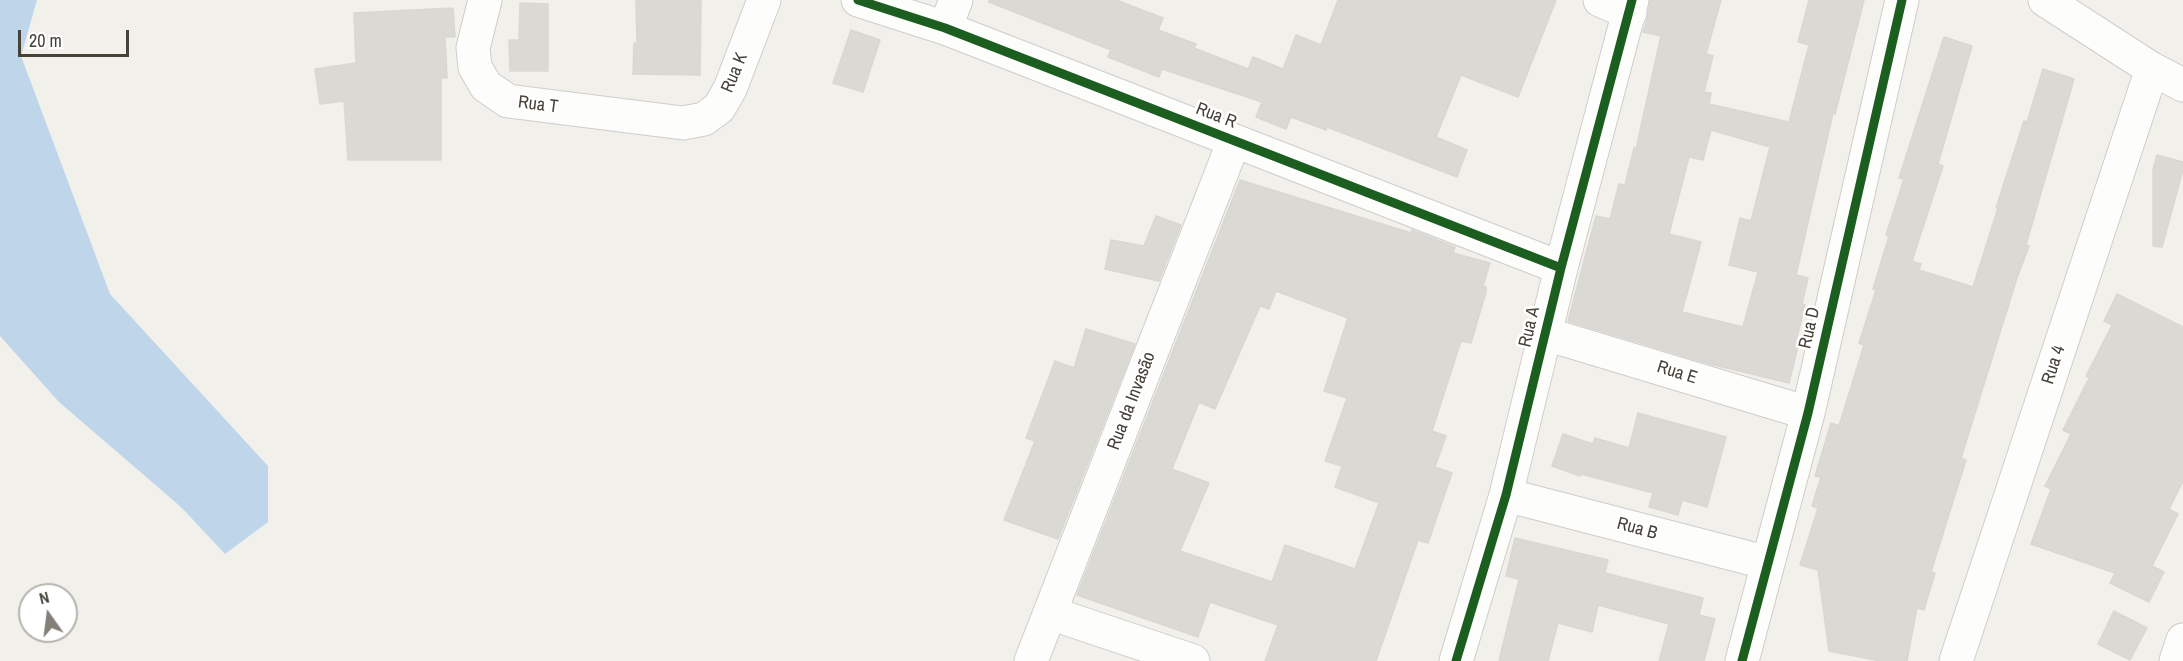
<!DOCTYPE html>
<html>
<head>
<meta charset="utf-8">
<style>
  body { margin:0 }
  #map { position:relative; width:2183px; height:661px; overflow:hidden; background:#f1f0eb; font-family:"Archivo Narrow",sans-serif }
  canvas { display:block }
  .north { position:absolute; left:18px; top:583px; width:60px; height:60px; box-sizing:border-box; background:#fff; border:2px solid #b5b3af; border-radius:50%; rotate:346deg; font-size:16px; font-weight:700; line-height:24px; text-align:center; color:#464238 }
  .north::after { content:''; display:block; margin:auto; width:21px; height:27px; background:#827f77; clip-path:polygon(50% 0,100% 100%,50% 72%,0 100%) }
  .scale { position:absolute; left:18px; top:30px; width:111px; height:27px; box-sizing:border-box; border:3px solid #464238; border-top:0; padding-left:8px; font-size:18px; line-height:21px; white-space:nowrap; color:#464238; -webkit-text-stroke:4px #fff; paint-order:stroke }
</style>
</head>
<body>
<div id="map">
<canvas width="2183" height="661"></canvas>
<div class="north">N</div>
<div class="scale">20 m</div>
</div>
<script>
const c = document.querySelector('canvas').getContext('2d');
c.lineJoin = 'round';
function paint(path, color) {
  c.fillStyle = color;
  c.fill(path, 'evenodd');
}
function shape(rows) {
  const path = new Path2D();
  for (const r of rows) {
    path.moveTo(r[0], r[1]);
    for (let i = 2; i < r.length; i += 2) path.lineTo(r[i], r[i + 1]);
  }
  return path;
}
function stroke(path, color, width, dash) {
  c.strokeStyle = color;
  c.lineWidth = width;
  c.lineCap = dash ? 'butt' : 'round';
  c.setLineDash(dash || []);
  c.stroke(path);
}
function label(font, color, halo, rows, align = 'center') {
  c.font = font + ' "Archivo Narrow",sans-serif';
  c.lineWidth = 5;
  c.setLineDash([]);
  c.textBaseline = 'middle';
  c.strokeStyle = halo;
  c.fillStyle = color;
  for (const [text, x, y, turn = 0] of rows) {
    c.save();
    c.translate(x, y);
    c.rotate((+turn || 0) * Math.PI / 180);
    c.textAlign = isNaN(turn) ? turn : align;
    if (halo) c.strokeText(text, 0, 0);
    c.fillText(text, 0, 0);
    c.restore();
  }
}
const water = shape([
  [0,0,37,0,21,56,110,294,268,466,268,522,225,554,181,507,59,402,0,336]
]);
const building = shape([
  [636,0,701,0,700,75,633,74,634,43,637,43,636,0],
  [989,0,1116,0,1163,18,1158,30,1196,44,1194,48,1248,69,1253,57,1283,69,1296,35,1321,45,1338,0,1556,0,1518,97,1461,75,1436,137,1467,150,1457,177,1327,127,1326,130,1291,117,1286,129,1256,117,1262,102,1162,69,1159,77,1108,57,1111,50,989,2,989,0],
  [1650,0,1721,0,1706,54,1713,56,1704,92,1711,93,1709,104,1789,122,1809,45,1798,42,1809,0,1864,0,1835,114,1833,113,1796,275,1808,278,1802,304,1805,305,1796,341,1799,342,1789,383,1710,364,1568,321,1596,216,1610,219,1619,184,1625,185,1634,148,1636,149,1661,36,1643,32,1647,20,1650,0],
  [1711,130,1770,147,1751,221,1740,218,1729,265,1758,272,1743,327,1682,312,1701,242,1669,234,1689,157,1703,160,1711,130],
  [520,3,548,4,548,71,510,71,509,40,519,40,520,3],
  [453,8,455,37,445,37,447,78,441,78,441,160,348,160,344,101,320,104,315,69,356,63,354,13,453,8],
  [851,30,880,40,863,92,833,83,851,30],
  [1944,37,1972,46,1938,164,1943,166,1912,261,1921,264,1919,270,1973,287,1998,208,1996,208,2024,121,2027,122,2043,69,2074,79,2026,245,2029,246,2017,278,1961,458,1966,460,1931,572,1935,573,1924,610,1917,608,1907,661,1880,661,1829,651,1818,570,1800,565,1818,508,1812,506,1821,477,1815,476,1831,423,1839,426,1864,345,1859,343,1876,290,1873,289,1889,236,1886,235,1904,179,1899,178,1944,37],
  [2157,155,2183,162,2183,170,2162,247,2153,246,2153,170,2157,155],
  [1240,180,1411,233,1412,230,1455,247,1453,253,1490,263,1483,286,1486,287,1486,292,1471,343,1461,341,1432,431,1446,436,1435,467,1452,473,1428,543,1418,540,1376,661,1265,661,1278,625,1210,602,1198,637,1077,595,1240,180],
  [1276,291,1348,318,1324,391,1347,398,1325,461,1342,466,1335,487,1379,503,1355,569,1285,545,1272,582,1180,551,1209,483,1172,469,1199,402,1215,409,1260,306,1269,309,1276,291],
  [1156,216,1181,225,1159,281,1105,269,1111,240,1144,246,1156,216],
  [2117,294,2183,327,2183,481,2169,509,2178,514,2152,566,2164,572,2149,602,2110,583,2115,573,2031,544,2051,489,2045,486,2071,434,2063,430,2089,378,2086,376,2112,325,2104,321,2117,294],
  [1086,329,1135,344,1058,539,1004,520,1035,441,1026,438,1055,361,1074,368,1086,329],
  [1638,413,1726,437,1707,507,1682,500,1678,515,1649,507,1653,493,1581,474,1580,476,1552,466,1563,434,1593,444,1595,438,1629,448,1638,413],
  [1515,538,1608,560,1605,573,1703,598,1699,615,1715,619,1704,661,1659,661,1669,624,1598,605,1592,632,1558,623,1548,661,1499,661,1519,579,1506,576,1515,538],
  [2114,611,2147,628,2130,660,2098,644,2114,611]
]);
const street = shape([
  [485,0,473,48,475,67,486,86,508,101,683,123,704,119,719,108,730,89,764,0],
  [858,0,945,28,1561,268],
  [1600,0,1630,13],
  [2045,0,2152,69,2183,85],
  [945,28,956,0],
  [1546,334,1808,413],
  [1506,495,1768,563],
  [1050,613,1193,661],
  [1031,661,1234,141],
  [1456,661,1506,495,1561,268,1632,0],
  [1742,661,1808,413,1902,0],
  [1956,661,2152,69],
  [2176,661,2183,640]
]);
const cycleway = shape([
  [858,0,945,28,1561,268],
  [1456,661,1506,495,1561,268,1632,0],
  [1742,661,1808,413,1902,0]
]);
const streetNames = [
  ["Rua K",735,73,-67],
  ["Rua T",538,105,7],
  ["Rua R",1216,116,21],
  ["Rua A",1530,327,-77],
  ["Rua D",1810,328,-77],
  ["Rua 4",2054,365,-72],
  ["Rua E",1677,373,17],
  ["Rua da Invasão",1132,401,-69],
  ["Rua B",1637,529,15]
];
paint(water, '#bfd5ea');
paint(building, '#dad9d4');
stroke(building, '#d9d7d1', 1.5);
stroke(street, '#cfcdc9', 35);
stroke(street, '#fdfdfc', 33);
stroke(cycleway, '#1b5e20', 9);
label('18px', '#464238', '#fff', streetNames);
</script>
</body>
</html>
